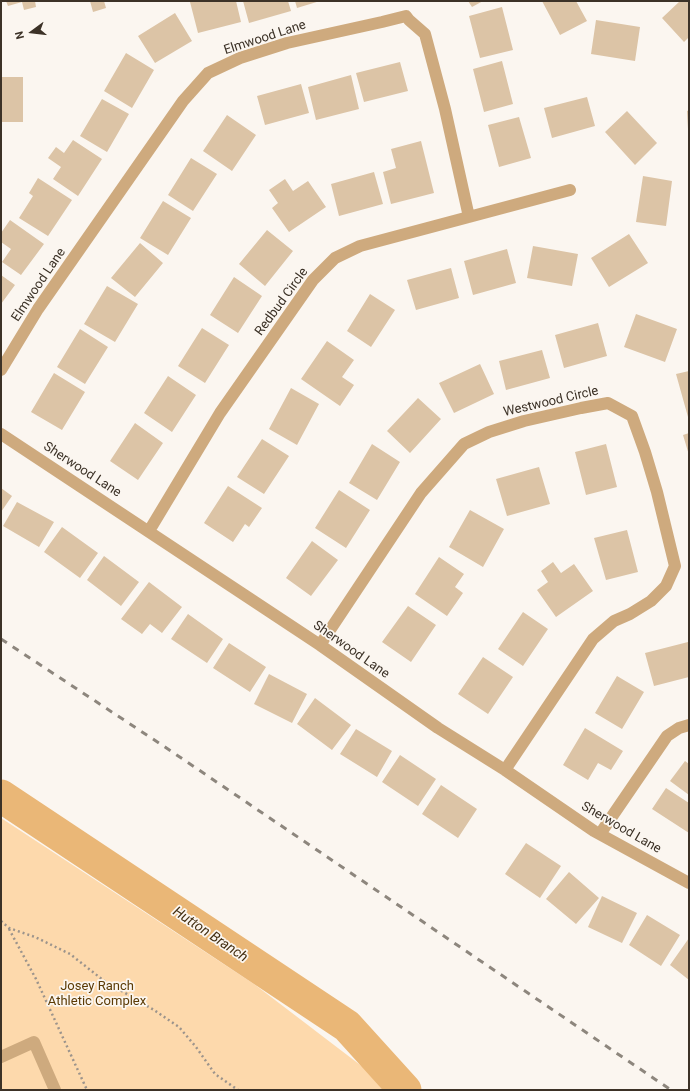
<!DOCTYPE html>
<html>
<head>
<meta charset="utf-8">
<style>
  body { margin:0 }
  #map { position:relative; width:690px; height:1091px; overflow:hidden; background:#fbf6f0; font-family:Roboto,sans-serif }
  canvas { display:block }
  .frame { position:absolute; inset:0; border:2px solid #3c3227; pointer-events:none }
  .north { position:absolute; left:12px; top:12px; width:40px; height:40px; -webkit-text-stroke:3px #fbf6f0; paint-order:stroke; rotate:255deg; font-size:11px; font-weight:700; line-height:16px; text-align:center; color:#3c3227 }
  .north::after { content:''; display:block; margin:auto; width:14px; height:18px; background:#3c3227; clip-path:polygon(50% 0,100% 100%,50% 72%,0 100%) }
</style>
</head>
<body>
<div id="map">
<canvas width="690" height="1091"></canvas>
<div class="frame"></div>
<div class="north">N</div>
</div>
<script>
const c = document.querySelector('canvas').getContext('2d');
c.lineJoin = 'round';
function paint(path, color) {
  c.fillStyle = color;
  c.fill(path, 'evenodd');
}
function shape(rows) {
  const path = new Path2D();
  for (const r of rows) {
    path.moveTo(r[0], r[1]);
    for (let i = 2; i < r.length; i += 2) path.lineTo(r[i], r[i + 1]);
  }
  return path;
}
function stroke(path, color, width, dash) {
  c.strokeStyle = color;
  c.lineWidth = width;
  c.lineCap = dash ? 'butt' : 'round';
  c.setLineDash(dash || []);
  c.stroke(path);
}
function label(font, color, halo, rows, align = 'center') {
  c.font = font + ' Roboto,sans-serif';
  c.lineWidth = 3.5;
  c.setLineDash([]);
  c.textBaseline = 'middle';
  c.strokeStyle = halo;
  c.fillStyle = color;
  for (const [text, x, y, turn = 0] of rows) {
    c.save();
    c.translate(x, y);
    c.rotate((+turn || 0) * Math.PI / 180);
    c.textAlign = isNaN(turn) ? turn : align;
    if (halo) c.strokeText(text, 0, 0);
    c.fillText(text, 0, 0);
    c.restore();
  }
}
const green = shape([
  [1,818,254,984,376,1077,385,1090,1,1090]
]);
const river = shape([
  [1,796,347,1026,405,1090]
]);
const building = shape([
  [6,1,35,1,36,7,24,10,22,2,8,6],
  [90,1,104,1,106,8,93,12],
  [195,1,236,1,241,22,198,33,190,2],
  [243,1,288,1,291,11,249,23],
  [295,1,320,1,297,8],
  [468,1,483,1,472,7],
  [542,1,576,1,587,21,560,35],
  [680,1,689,1,689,37,684,42,662,18],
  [502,7,513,50,480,58,469,16],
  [175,13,192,41,155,63,138,36],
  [596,20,640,27,635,61,591,54],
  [126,53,154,70,132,108,104,91],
  [502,61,513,104,484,112,473,69],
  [400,62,408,91,364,102,356,73],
  [351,75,359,109,316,120,308,87],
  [1,77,23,77,23,122,1,122],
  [301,84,309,113,265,125,257,96],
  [587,97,595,126,552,138,544,108],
  [102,99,129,114,107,152,80,136],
  [689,110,689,129,688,129,687,111],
  [627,111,657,143,635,165,605,132],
  [227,115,256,135,232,171,203,151],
  [519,117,531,158,499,167,488,125],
  [73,140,102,159,78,196,53,179,61,167,48,158,56,147,64,153],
  [421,141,434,193,391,204,383,172,396,168,391,149],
  [191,158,217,174,193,211,168,195],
  [374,172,383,204,339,216,331,184],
  [643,176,672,181,666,226,636,222],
  [38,178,72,200,48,236,19,218,33,196,29,193],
  [285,179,293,191,308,181,326,207,289,232,272,208,278,203,269,190],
  [163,201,191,218,168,255,140,238],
  [10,220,44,244,21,275,2,262,11,249,1,242,1,233],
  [267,230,293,251,265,286,239,264],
  [629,234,648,263,609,287,591,258],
  [140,243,163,263,135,297,111,278],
  [533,246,578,254,572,286,527,278],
  [507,249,516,283,473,295,464,261],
  [451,268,459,298,416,310,407,280],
  [1,275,15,285,1,304],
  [234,277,262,296,238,333,210,315],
  [107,286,138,304,115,342,84,324],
  [370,294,395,310,371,347,347,331],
  [636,314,677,329,665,362,624,347],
  [598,323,607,356,564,368,555,335],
  [202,328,229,345,205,383,178,366],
  [80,329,108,347,85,384,57,367],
  [327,341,354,360,342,377,354,385,340,406,301,379],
  [542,350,550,378,506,390,499,361],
  [480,364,494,394,454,413,439,383],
  [689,371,689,417,688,417,676,374],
  [54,373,85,392,62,430,31,412],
  [168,376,196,395,172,432,144,413],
  [291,388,319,404,297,445,269,429],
  [418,398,441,419,410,453,387,431],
  [135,423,163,443,138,480,110,461],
  [689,433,689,455,683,435],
  [262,439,289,456,264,494,237,477],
  [372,444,400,462,377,500,349,483],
  [606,444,617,487,586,495,575,452],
  [539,467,550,504,507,516,496,479],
  [228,486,262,508,249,527,245,524,233,542,204,523],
  [1,488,12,496,1,512],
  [339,490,370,510,346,548,315,528],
  [17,502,54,522,39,547,3,526],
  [470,510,504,529,483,567,449,547],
  [62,527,98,553,80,578,44,552],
  [627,530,638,572,606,580,594,538],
  [312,541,338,560,311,596,286,578],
  [104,556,139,582,121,606,87,580],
  [439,557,464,574,455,587,463,593,447,616,415,594],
  [553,562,561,573,574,564,593,591,556,617,537,590,548,582,541,571],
  [149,582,182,607,162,633,150,624,142,634,121,619],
  [408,606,436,625,411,662,382,642],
  [523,612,548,629,523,666,498,649],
  [188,614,223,639,207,663,171,639],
  [688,642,689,677,654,686,645,653],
  [229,643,266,667,250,692,213,668],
  [483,657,513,677,488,714,458,694],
  [269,674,307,694,292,723,254,704],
  [617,676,644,692,622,729,595,713],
  [315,698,351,725,332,750,297,724],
  [585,728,623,751,611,770,598,763,588,780,563,765],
  [356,729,392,751,377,777,340,754],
  [400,755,436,779,418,806,382,782],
  [685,761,689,764,689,795,670,781],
  [441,785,477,809,458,838,422,814],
  [666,788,689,803,689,833,652,809],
  [526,843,561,866,540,898,505,874],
  [569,872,599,898,576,924,546,899],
  [602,896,637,913,622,943,588,927],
  [647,915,680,935,661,966,629,945],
  [689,938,689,980,670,965]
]);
const path = shape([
  [1,921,9,928,35,937,70,954,103,980,154,1010,179,1027,196,1047,215,1074,238,1090],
  [9,929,36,979,87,1090]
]);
const minor = shape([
  [1,370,38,309,183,101,208,73,240,58,287,43,382,22,406,16,409,20,425,34,445,109,469,217],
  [1,434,320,645,438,728,505,770,594,831,689,883],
  [149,531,220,413,313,280,335,258,360,246,570,190],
  [320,645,421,493,464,444,489,432,524,421,581,408,608,403,632,416,645,452,657,492,675,566,666,586,651,601,630,614,614,621,593,639,505,770],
  [600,834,667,736,679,728,689,725],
  [1,1057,34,1042,55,1090]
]);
const rail = shape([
  [1,639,165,747,671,1090]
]);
const streetNames = [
  ["Elmwood Lane",265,38,-18],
  ["Elmwood Lane",39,285,-56],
  ["Redbud Circle",282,302,-54],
  ["Westwood Circle",551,402,-13],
  ["Sherwood Lane",82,470,33],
  ["Sherwood Lane",351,650,35],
  ["Sherwood Lane",621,828,30]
];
const parkNames = [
  ["Josey Ranch",97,987],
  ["Athletic Complex",97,1002]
];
const waterNames = [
  ["Hutton Branch",210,935,34]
];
paint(green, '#fdd9ac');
stroke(river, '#eab777', 33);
paint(building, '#dcc4a6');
stroke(path, '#9c948c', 2.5, [2, 3]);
stroke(minor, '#ceaa7e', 12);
stroke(rail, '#8d867d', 3, [7, 7]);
label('13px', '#3c3227', '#fbf6f0', streetNames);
label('13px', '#5c3b05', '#fbf6f0', parkNames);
label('italic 14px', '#432e11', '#fbf6f0', waterNames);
</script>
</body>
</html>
